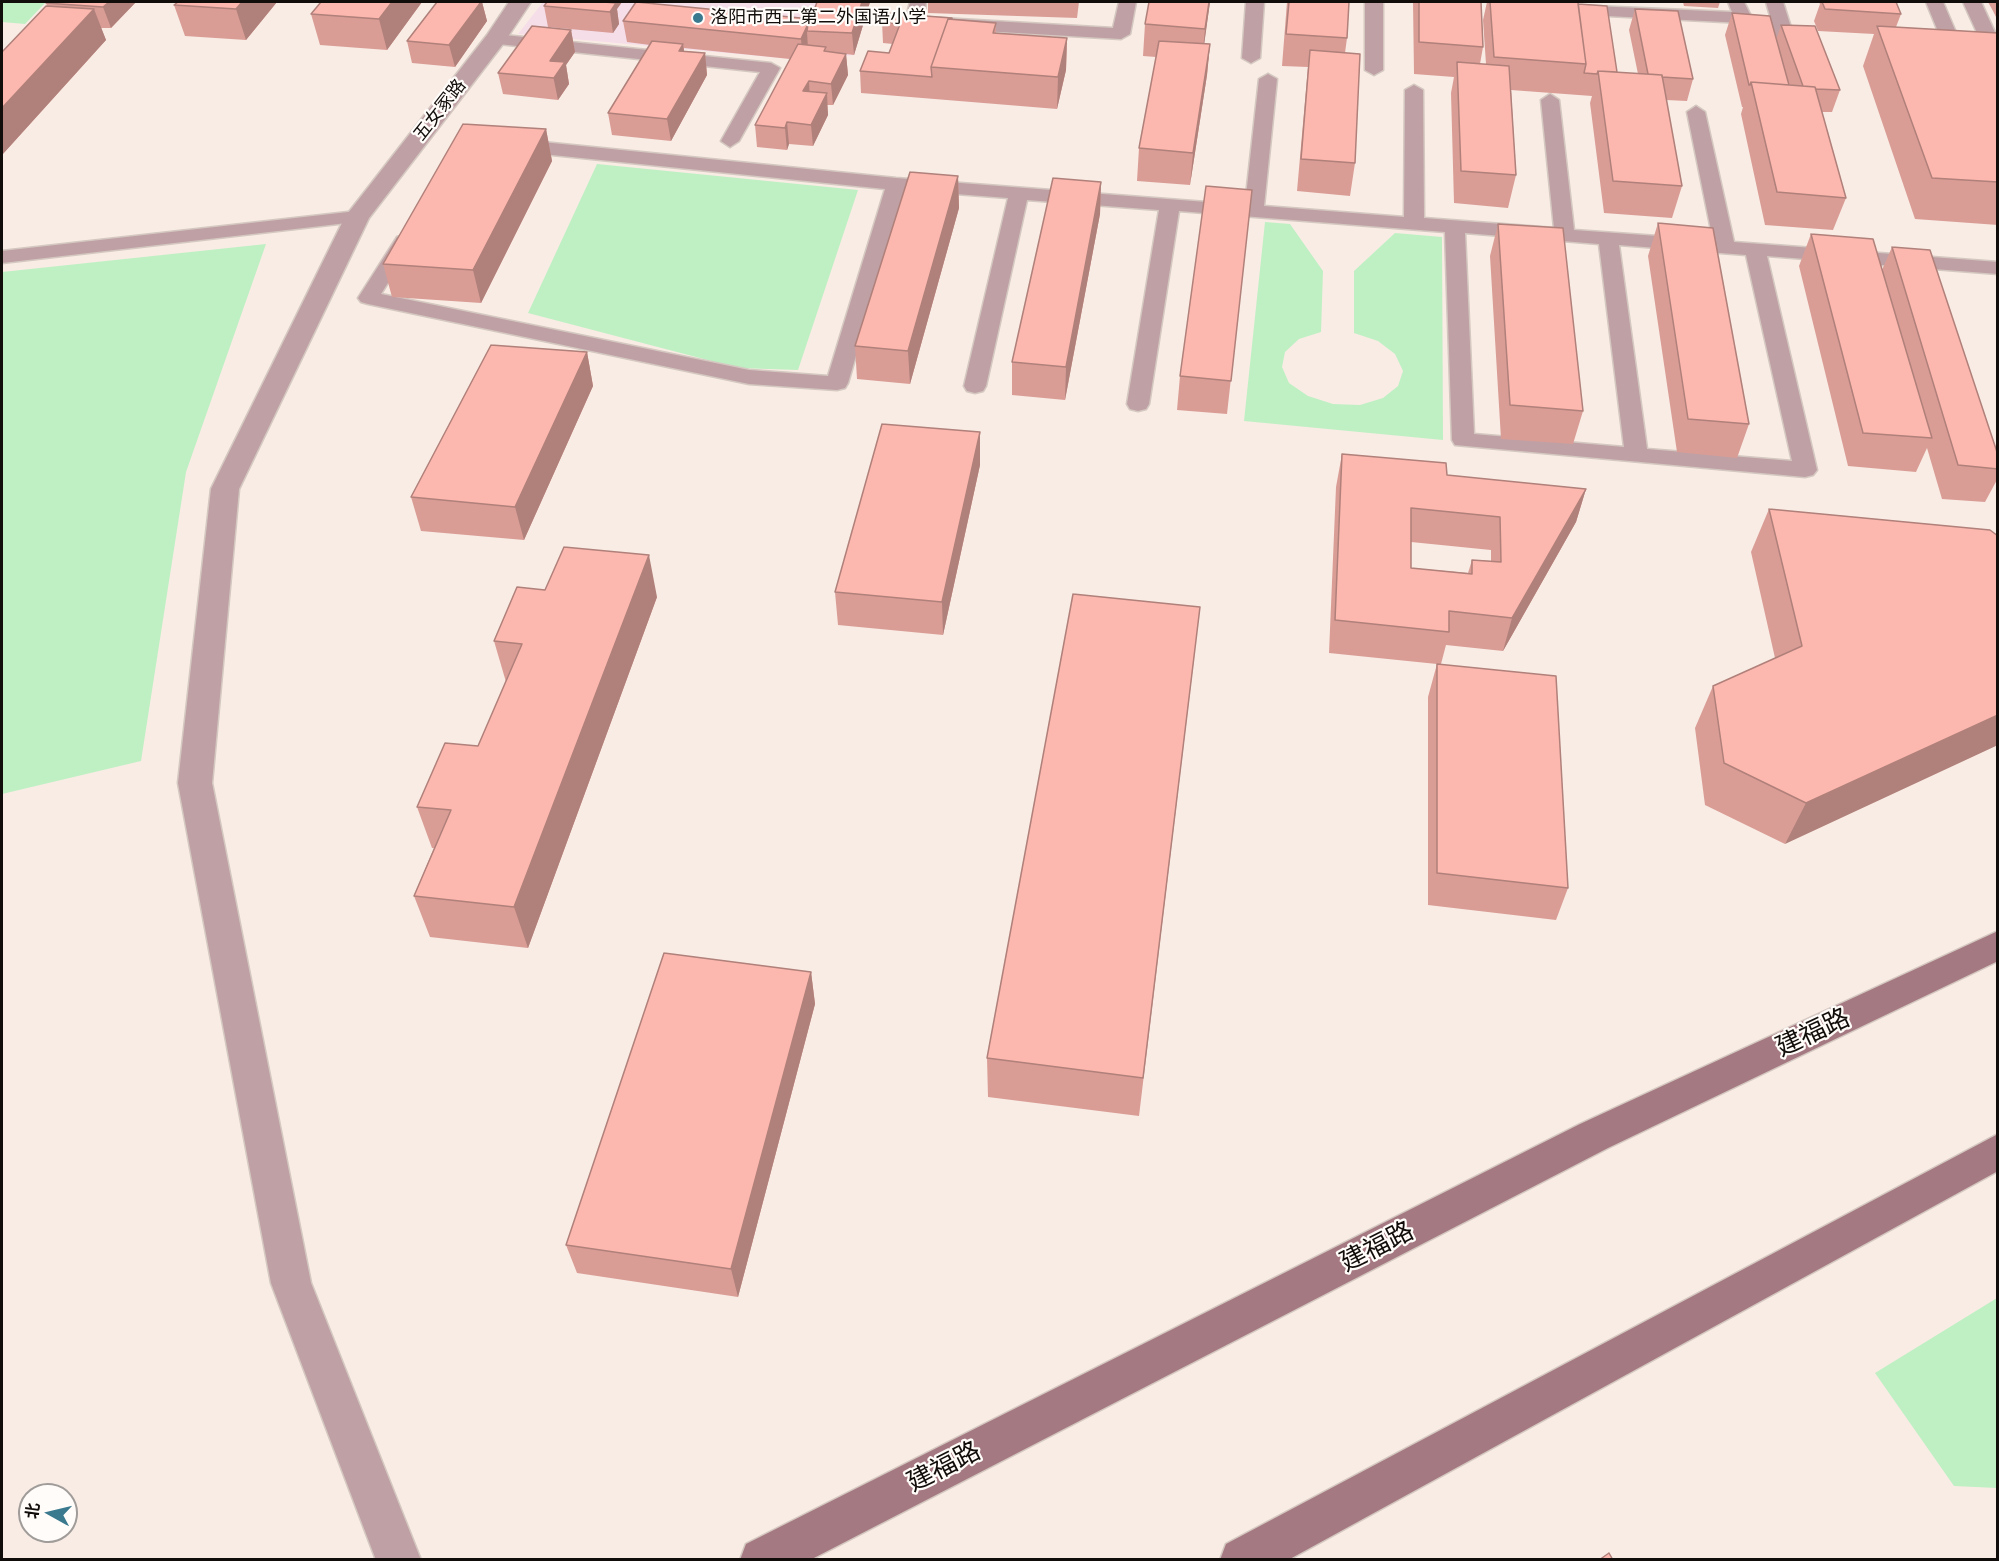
<!DOCTYPE html>
<html>
<head>
<meta charset="utf-8">
<style>
  body { margin:0 }
  #map { position:relative; width:1999px; height:1561px; overflow:hidden; background:#f9ece4; font-family:Mulish,"Noto Sans SC",sans-serif }
  canvas { display:block }
  .frame { position:absolute; inset:0; border:3px solid #110d0a; pointer-events:none }
  .north { position:absolute; left:18px; top:1483px; width:60px; height:60px; box-sizing:border-box; background:#fffcfa; border:2px solid #a09c9a; border-radius:50%; rotate:278deg; font-size:16px; font-weight:700; line-height:24px; text-align:center; color:#110d0a }
  .north::after { content:''; display:block; margin:auto; width:21px; height:27px; background:#3a798e; clip-path:polygon(50% 0,100% 100%,50% 72%,0 100%) }
</style>
</head>
<body>
<div id="map">
<canvas width="1999" height="1561"></canvas>
<div class="frame"></div>
<div class="north">北</div>
</div>
<script>
const c = document.querySelector('canvas').getContext('2d');
c.lineJoin = 'round';
function paint(path, color) {
  c.fillStyle = color;
  c.fill(path, 'evenodd');
}
function shape(rows) {
  const path = new Path2D();
  for (const r of rows) {
    path.moveTo(r[0], r[1]);
    for (let i = 2; i < r.length; i += 2) path.lineTo(r[i], r[i + 1]);
  }
  return path;
}
function stroke(path, color, width, dash) {
  c.strokeStyle = color;
  c.lineWidth = width;
  c.lineCap = dash ? 'butt' : 'round';
  c.setLineDash(dash || []);
  c.stroke(path);
}
function label(font, color, halo, rows, align = 'center') {
  c.font = font + ' Mulish,"Noto Sans SC",sans-serif';
  c.lineWidth = 4.5;
  c.setLineDash([]);
  c.textBaseline = 'middle';
  c.strokeStyle = halo;
  c.fillStyle = color;
  for (const [text, x, y, turn = 0] of rows) {
    c.save();
    c.translate(x, y);
    c.rotate((+turn || 0) * Math.PI / 180);
    c.textAlign = isNaN(turn) ? turn : align;
    if (halo) c.strokeText(text, 0, 0);
    c.fillText(text, 0, 0);
    c.restore();
  }
}
const education = shape([
  [543,2,870,2,854,55,803,60,518,34]
]);
const green = shape([
  [2,2,46,2,25,24,2,22],
  [597,164,858,190,798,370,738,368,528,313],
  [1265,222,1290,224,1323,271,1321,332,1299,339,1285,352,1282,367,1289,383,1308,396,1333,404,1360,405,1383,398,1398,386,1403,371,1395,354,1378,341,1354,333,1354,271,1395,233,1442,237,1443,440,1244,421],
  [266,244,186,472,141,761,2,794,2,272],
  [1997,1298,1997,1488,1954,1486,1875,1373]
]);
const lane = shape([
  [910,2,926,2,924,17,1113,28,1119,2,1136,2,1130,34,1121,39,914,27,905,22,910,2],
  [1246,2,1264,2,1260,58,1251,63,1242,58,1246,2],
  [1365,2,1383,2,1383,70,1374,75,1365,70,1365,2],
  [1501,2,1732,12,1728,2,1744,2,1752,18,1743,23,1511,11,1505,10,1501,2],
  [1766,2,1783,2,1795,40,1792,44,1786,45,1777,40,1766,2],
  [1926,2,1943,2,1964,51,1961,55,1955,56,1946,51,1926,2],
  [1963,2,1981,2,1998,39,1998,64,1989,59,1963,2],
  [495,34,771,63,780,68,739,141,730,147,721,141,760,72,489,43,486,39,495,34],
  [1268,74,1277,79,1264,206,1404,217,1405,90,1414,85,1423,90,1424,218,1554,228,1541,100,1550,94,1559,100,1574,230,1713,240,1687,112,1696,106,1705,112,1734,242,1998,262,1998,274,1767,256,1817,470,1813,475,1805,477,1455,445,1452,440,1445,232,1179,211,1149,404,1146,409,1138,411,1130,409,1127,404,1159,210,1027,200,986,386,983,391,975,393,967,391,964,386,1008,198,904,190,848,383,845,388,837,390,749,384,368,304,361,302,358,298,397,237,404,235,411,237,414,241,381,294,749,370,828,376,885,189,513,151,504,145,506,141,513,139,896,178,1245,205,1259,79,1268,74],
  [1465,233,1599,244,1624,447,1474,434,1465,233],
  [1619,245,1746,255,1792,461,1647,449,1619,245],
  [357,211,364,213,367,217,364,221,2,263,2,251,357,211]
]);
const street = shape([
  [509,2,531,2,503,44,369,218,239,489,212,783,311,1283,421,1560,376,1560,271,1283,178,783,211,489,345,217,487,35,509,2]
]);
const secondary = shape([
  [1998,931,1998,961,1608,1148,810,1560,740,1560,746,1544,1580,1124,1998,931],
  [1998,1134,1998,1171,1288,1560,1220,1560,1226,1544,1998,1134]
]);
const wall = shape([
  [136,2,111,28,101,28,106,40,2,155,2,52,47,6,46,3],
  [277,2,246,40,185,36,174,5],
  [321,2,422,2,387,50,320,45,311,14],
  [437,2,482,2,487,21,455,67,412,63,407,41],
  [547,2,622,2,617,9,619,24,613,33,548,27,544,6],
  [870,2,854,55,846,54,848,75,833,105,827,105,828,115,813,146,789,144,787,150,757,147,755,125,790,59,684,48,684,51,705,53,707,75,671,141,612,135,608,113,650,45,627,42,623,21,811,19],
  [928,2,1079,2,1077,18,928,13],
  [1210,2,1204,44,1210,44,1207,75,1190,185,1137,181,1139,148,1156,57,1143,56,1145,24],
  [1287,2,1349,2,1347,38,1345,53,1355,163,1350,196,1297,191,1308,67,1282,66],
  [1413,2,1481,2,1483,47,1480,64,1486,64,1483,20,1487,2,1578,2,1578,4,1617,72,1638,74,1629,30,1635,9,1693,79,1687,101,1666,100,1682,186,1672,218,1604,213,1590,103,1592,96,1511,90,1516,175,1508,208,1454,203,1451,93,1454,77,1414,74],
  [1674,2,1720,2,1718,8,1684,6,1683,2],
  [1809,2,1896,2,1901,14,1896,27,1998,33,1998,225,1915,219,1863,66,1874,34,1818,31,1814,21,1820,4,1819,2],
  [1988,2,1998,2,1998,21,1993,11],
  [1732,13,1776,40,1781,25,1840,90,1832,112,1822,112,1846,198,1833,230,1765,225,1741,114,1743,107,1742,107,1725,35],
  [952,20,996,23,996,33,1067,38,1066,70,1057,109,861,93,860,71,889,53,893,44,883,43,882,22],
  [571,30,575,52,566,65,569,84,558,100,503,94,498,73],
  [546,129,552,161,481,303,392,297,383,264],
  [958,176,959,208,910,384,857,379,855,346],
  [1101,182,1100,214,1065,400,1012,395,1012,362],
  [1252,190,1227,414,1177,410,1180,376],
  [1658,223,1749,424,1737,458,1677,452,1648,256],
  [1498,224,1583,411,1573,444,1501,439,1490,256],
  [1811,234,1882,270,1892,247,1998,455,1998,478,1985,502,1942,499,1927,448,1916,472,1848,466,1799,266],
  [587,352,593,386,524,540,421,531,411,497],
  [980,432,980,465,943,635,838,625,835,592],
  [1342,454,1447,475,1586,489,1576,522,1503,651,1446,645,1441,664,1568,888,1556,920,1428,905,1428,697,1437,664,1329,653,1336,487],
  [1411,542,1491,550,1491,561,1472,560,1468,573,1411,568],
  [1769,509,1990,530,1785,844,1705,805,1695,728,1713,686,1775,658,1751,552],
  [545,590,657,597,528,948,430,937,414,896,434,848,432,848,417,807,478,746,506,682,494,641],
  [1195,650,1139,1116,988,1097,987,1058],
  [811,972,815,1004,738,1297,577,1273,566,1245]
]);
const shadedWall = shape([
  [109,2,136,2,111,28,103,7],
  [242,2,277,2,246,40,236,9],
  [392,2,422,2,387,50,379,19],
  [481,2,482,2,487,21,455,67,449,45],
  [604,2,622,2,617,9,619,24,613,33,610,12],
  [862,2,870,2,854,55,852,33],
  [1209,2,1210,2,1202,60,1205,29],
  [94,9,106,40,2,155,2,108],
  [808,24,807,31,808,49,803,60,801,39],
  [571,30,575,52,566,65,569,84,558,100,550,61],
  [1067,38,1066,70,1057,109,1058,77],
  [683,44,686,65,679,51],
  [1210,44,1207,75,1190,185,1193,153],
  [705,53,707,75,671,141,667,119],
  [846,54,848,75,833,105,831,84],
  [809,81,810,103,803,91],
  [827,93,828,115,813,146,811,125],
  [787,122,789,144,787,150,785,128],
  [546,129,552,161,481,303,473,270],
  [958,176,959,208,910,384,908,351],
  [1101,182,1100,214,1065,400,1066,367],
  [587,352,593,386,524,540,515,507],
  [980,432,980,465,943,635,942,602],
  [1586,489,1576,522,1503,651,1512,618],
  [649,555,657,597,528,948,514,907],
  [1998,715,1998,745,1785,844,1806,803],
  [811,972,815,1004,738,1297,731,1269]
]);
const building = shape([
  [48,2,109,2,103,7,46,3,48,2],
  [178,2,242,2,236,9,174,5,178,2],
  [321,2,392,2,379,19,311,14,321,2],
  [437,2,481,2,449,45,407,41,437,2],
  [547,2,604,2,616,3,610,12,544,6,547,2],
  [636,2,811,19,817,2,862,2,852,33,807,31,808,24,801,39,623,21,636,2],
  [1149,2,1209,2,1205,29,1145,24,1149,2],
  [1289,2,1349,2,1347,38,1286,34,1289,2],
  [1419,2,1481,2,1483,47,1419,42,1419,2],
  [1490,2,1578,2,1586,64,1494,57,1490,2],
  [1822,2,1896,2,1901,14,1825,9,1822,2],
  [1578,4,1607,6,1617,72,1598,71,1597,74,1584,73,1586,64,1578,4],
  [46,6,94,9,2,108,2,52,46,6],
  [1635,9,1678,11,1693,79,1662,77,1662,75,1648,74,1635,9],
  [885,13,952,18,952,19,948,19,931,67,932,77,860,71,868,51,889,53,900,24,882,22,885,13],
  [1732,13,1770,16,1789,85,1751,82,1750,85,1749,85,1732,13],
  [948,19,996,23,993,33,1067,38,1058,77,931,67,948,19],
  [1781,25,1815,26,1840,90,1816,89,1815,87,1803,86,1781,25],
  [532,26,571,30,550,61,565,62,554,78,498,73,532,26],
  [1877,26,1998,33,1998,182,1932,178,1877,26],
  [652,41,683,44,679,51,705,53,667,119,608,113,652,41],
  [1159,41,1210,44,1193,153,1139,148,1159,41],
  [798,44,826,47,824,51,846,54,831,84,809,81,803,91,827,93,811,125,787,122,785,128,755,125,798,44],
  [1310,50,1360,54,1355,163,1301,159,1310,50],
  [1457,62,1509,66,1516,175,1461,171,1457,62],
  [1598,71,1662,75,1682,186,1613,181,1598,71],
  [1751,82,1815,87,1846,198,1777,192,1751,82],
  [463,124,546,129,473,270,383,264,463,124],
  [910,172,958,176,908,351,855,346,910,172],
  [1053,178,1101,182,1066,367,1012,362,1053,178],
  [1206,186,1252,190,1231,381,1180,376,1206,186],
  [1658,223,1713,228,1749,424,1688,419,1658,223],
  [1498,224,1563,228,1583,411,1510,405,1498,224],
  [1811,234,1873,239,1932,438,1863,433,1811,234],
  [1892,247,1930,250,1998,455,1998,469,1958,465,1892,247],
  [491,345,587,352,515,507,411,497,491,345],
  [882,424,980,432,942,602,835,592,882,424],
  [1342,454,1446,463,1447,475,1586,489,1512,618,1449,611,1449,632,1335,620,1342,454],
  [1411,508,1500,517,1501,562,1472,560,1472,574,1411,568,1411,508],
  [1769,509,1990,530,1998,536,1998,715,1806,803,1724,763,1713,686,1802,646,1769,509],
  [564,547,649,555,514,907,414,896,451,810,417,807,445,743,478,746,522,644,494,641,517,587,545,590,564,547],
  [1073,594,1200,607,1143,1078,987,1058,1073,594],
  [1437,664,1556,676,1568,888,1437,873,1437,664],
  [664,953,811,972,731,1269,566,1245,664,953],
  [1609,1553,1613,1560,1599,1560,1609,1553]
]);
const markers = [
  [698,18,6,"#3a798e"]
];
const farPoinames = [
  ["洛阳市西工第二外国语小学",710,18]
];
const farStreetnames = [
  ["五女冢路",440,110,-52]
];
const nearStreetnames = [
  ["建福路",1813,1033,-25],
  ["建福路",1377,1247,-27],
  ["建福路",944,1467,-27]
];
paint(education, '#f6dee9');
paint(green, '#bef0c4');
stroke(lane, '#d4c8c1', 3);
stroke(street, '#d4c8c1', 3);
stroke(secondary, '#d4c8c1', 3);
paint(lane, '#bfa0a5');
paint(street, '#bfa0a5');
paint(secondary, '#a57981');
paint(wall, '#d99d96');
paint(shadedWall, '#b0807a');
paint(building, '#fcb7ae');
stroke(building, '#b0807a', 1.5);
for (const [x, y, r, color] of markers) {
  const dot = new Path2D();
  dot.arc(x, y, r, 0, 2 * Math.PI);
  c.fillStyle = color;
  c.fill(dot);
  stroke(dot, '#fffcfa', 2);
}
label('18px', '#110d0a', '#fffcfa', farPoinames, 'left');
label('18px', '#110d0a', '#fffcfa', farStreetnames);
label('26px', '#110d0a', '#fffcfa', nearStreetnames);
</script>
</body>
</html>
